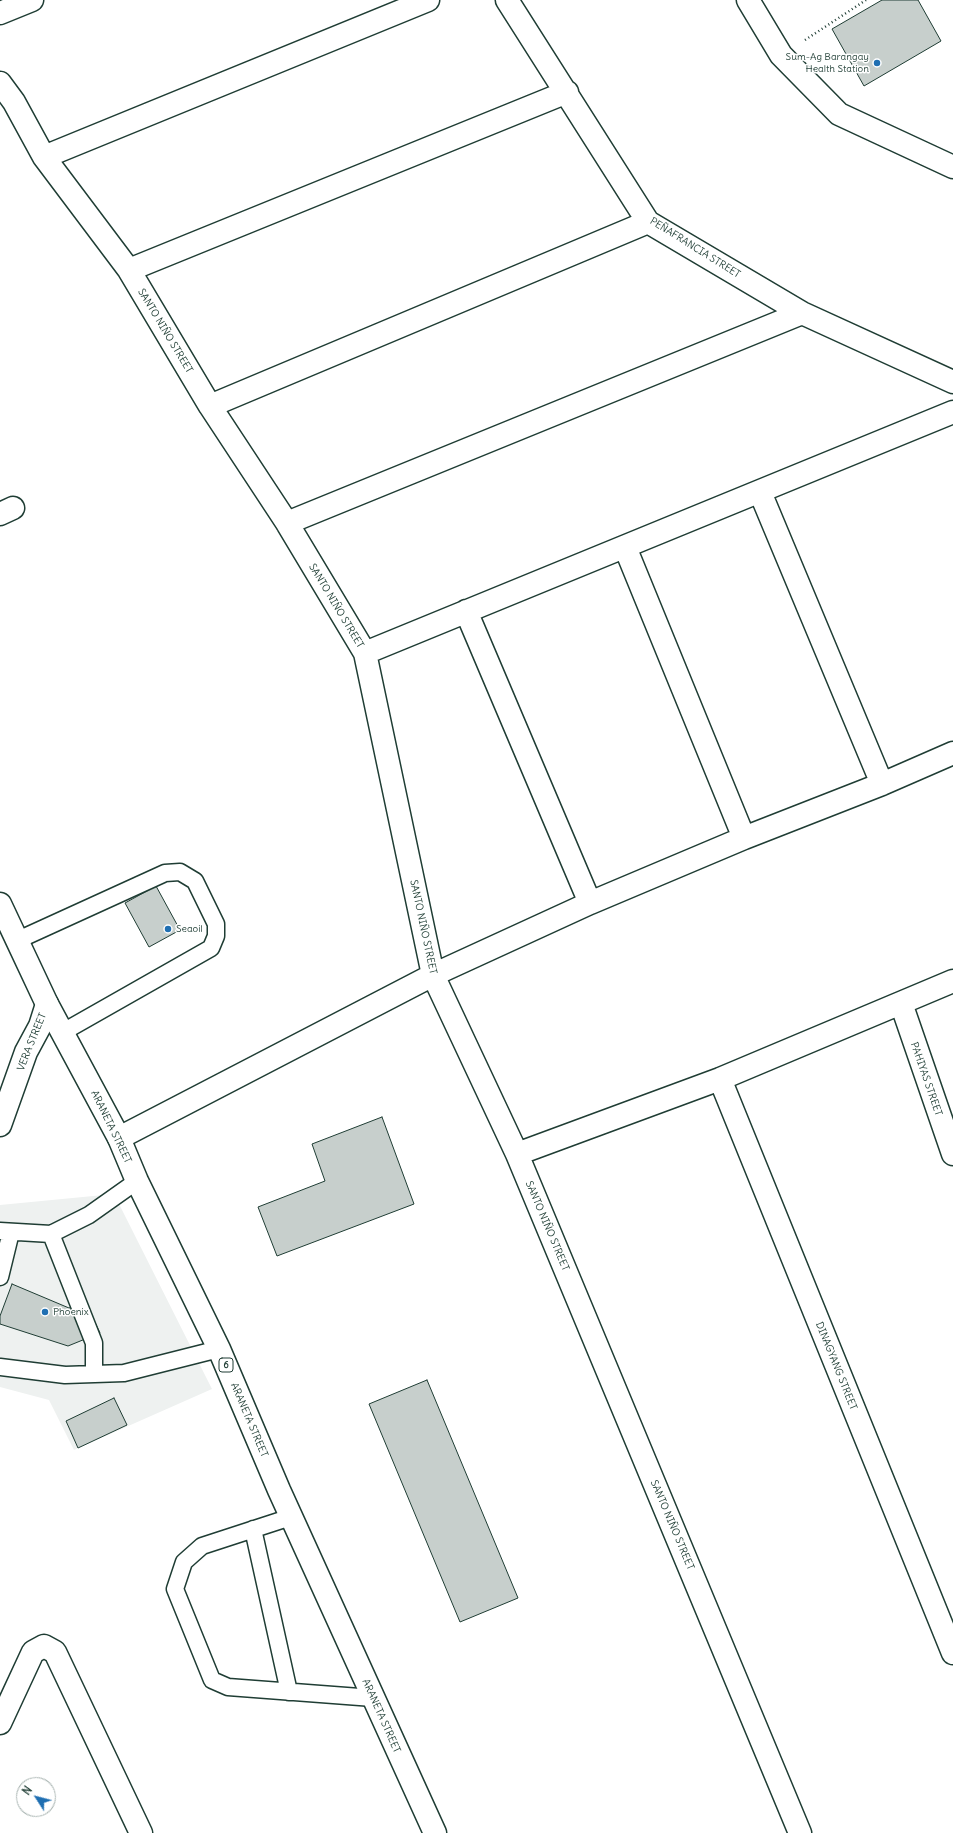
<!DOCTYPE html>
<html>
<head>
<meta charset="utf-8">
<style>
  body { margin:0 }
  #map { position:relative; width:953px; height:1833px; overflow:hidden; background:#fff; font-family:Delius,sans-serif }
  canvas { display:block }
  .north { position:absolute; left:16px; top:1777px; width:40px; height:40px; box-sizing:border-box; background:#fff; border:1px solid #a5b1ae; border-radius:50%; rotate:306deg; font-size:11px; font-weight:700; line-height:16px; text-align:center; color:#1f3d34 }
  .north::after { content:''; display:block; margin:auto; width:14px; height:18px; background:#1f6fb2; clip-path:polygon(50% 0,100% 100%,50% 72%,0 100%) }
</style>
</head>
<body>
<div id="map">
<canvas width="953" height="1833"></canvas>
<div class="north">N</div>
</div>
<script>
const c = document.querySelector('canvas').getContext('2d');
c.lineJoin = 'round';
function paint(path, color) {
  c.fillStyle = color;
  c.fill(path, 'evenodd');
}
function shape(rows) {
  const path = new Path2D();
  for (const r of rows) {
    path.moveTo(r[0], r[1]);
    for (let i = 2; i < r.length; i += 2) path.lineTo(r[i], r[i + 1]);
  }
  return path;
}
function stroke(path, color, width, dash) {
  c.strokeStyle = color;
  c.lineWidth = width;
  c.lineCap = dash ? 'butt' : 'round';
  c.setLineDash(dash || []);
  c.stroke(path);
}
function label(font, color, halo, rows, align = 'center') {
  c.font = font + ' Delius,sans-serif';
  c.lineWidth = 3;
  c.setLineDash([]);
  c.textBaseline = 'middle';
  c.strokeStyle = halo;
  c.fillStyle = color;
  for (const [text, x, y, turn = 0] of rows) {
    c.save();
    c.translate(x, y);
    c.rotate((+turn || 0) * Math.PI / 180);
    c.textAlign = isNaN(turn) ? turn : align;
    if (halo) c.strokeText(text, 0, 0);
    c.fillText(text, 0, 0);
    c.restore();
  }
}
const built = shape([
  [114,1194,212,1389,74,1450,49,1400,0,1387,0,1205]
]);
const building = shape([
  [882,0,918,0,941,41,864,86,832,29,882,0],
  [156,886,180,930,149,947,125,903,156,886],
  [382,1117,414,1204,277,1256,258,1207,325,1181,312,1144,382,1117],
  [12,1284,69,1308,85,1302,100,1333,68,1346,0,1324,0,1316,12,1284],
  [427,1380,518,1598,460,1622,369,1404,427,1380],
  [114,1398,127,1425,78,1448,66,1421,114,1398]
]);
const path = shape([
  [805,40,866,0]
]);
const service = shape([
  [18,940,165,873,180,872,195,881,216,924,216,936,211,948,63,1032],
  [0,1231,51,1234,89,1215,137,1181],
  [51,1234,94,1343,94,1374],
  [0,1277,11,1232],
  [0,1367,65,1375,124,1373,219,1349],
  [291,1517,202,1546,184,1562,175,1589,212,1680,228,1687,373,1698],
  [253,1529,289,1692]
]);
const minor = shape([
  [507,0,648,222,802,313,953,382],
  [748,0,781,55,839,114,953,167],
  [0,13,32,0],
  [0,83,14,102,44,157,129,270,210,406,287,523,365,653,433,975,517,1154,800,1833],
  [44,157,428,0],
  [129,270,567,92],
  [210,406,648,222],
  [760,492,882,784],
  [0,514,13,508],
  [287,523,802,313],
  [625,547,744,838],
  [466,611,590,903],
  [365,653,953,412],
  [901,1003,953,1154],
  [720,1079,953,1653],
  [119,1138,433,975,590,903,744,838,882,784,953,753],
  [517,1154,720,1079,953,981],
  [0,1723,33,1652,44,1646,55,1652,141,1833]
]);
const tertiary = shape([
  [0,1125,26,1052,40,1026,47,1004]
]);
const trunk = shape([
  [0,904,47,1004,119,1138,137,1181,219,1349,279,1490,435,1833]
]);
const markers = [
  [877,63,4,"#1f6fb2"],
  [168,929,4,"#1f6fb2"],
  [45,1312,4,"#1f6fb2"]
];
const shields = [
  [226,1365,14]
];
const shieldNames = [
  ["6",226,1365]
];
const poiNames = [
  ["Sum-Ag Barangay",869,57,"right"],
  ["Health Station",869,69,"right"],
  ["Seaoil",176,929],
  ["Phoenix",53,1312]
];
const streetNames = [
  ["PEÑAFRANCIA STREET",695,248,32],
  ["SANTO NIÑO STREET",165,331,59],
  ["SANTO NIÑO STREET",336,606,59],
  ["SANTO NIÑO STREET",423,927,78],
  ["VERA STREET",32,1042,-68],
  ["PAHIYAS STREET",926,1079,71],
  ["ARANETA STREET",111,1127,64],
  ["SANTO NIÑO STREET",547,1226,67],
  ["DINAGYANG STREET",836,1366,68],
  ["ARANETA STREET",249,1420,67],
  ["SANTO NIÑO STREET",672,1525,67],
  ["ARANETA STREET",381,1716,66]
];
paint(built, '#eef1f0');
paint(building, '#c7cfcc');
stroke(building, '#1f3d34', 1);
stroke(service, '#1f3d34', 19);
stroke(minor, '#1f3d34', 25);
stroke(tertiary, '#1f3d34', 25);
stroke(trunk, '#1f3d34', 25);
stroke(path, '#1f3d34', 2.5, [1, 3]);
stroke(service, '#fff', 16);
stroke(minor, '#fff', 22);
stroke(tertiary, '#fff', 22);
stroke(trunk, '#fff', 22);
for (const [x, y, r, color] of markers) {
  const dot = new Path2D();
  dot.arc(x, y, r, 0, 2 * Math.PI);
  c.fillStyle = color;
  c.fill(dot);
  stroke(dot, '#fff', 1.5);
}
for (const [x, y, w] of shields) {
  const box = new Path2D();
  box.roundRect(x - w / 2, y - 7, w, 14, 3);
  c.fillStyle = '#fff';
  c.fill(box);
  stroke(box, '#1f3d34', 1);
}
label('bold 9px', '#1f3d34', null, shieldNames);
label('10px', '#1f3d34', '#fff', poiNames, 'left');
label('10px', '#1f3d34', '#fff', streetNames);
</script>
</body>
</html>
